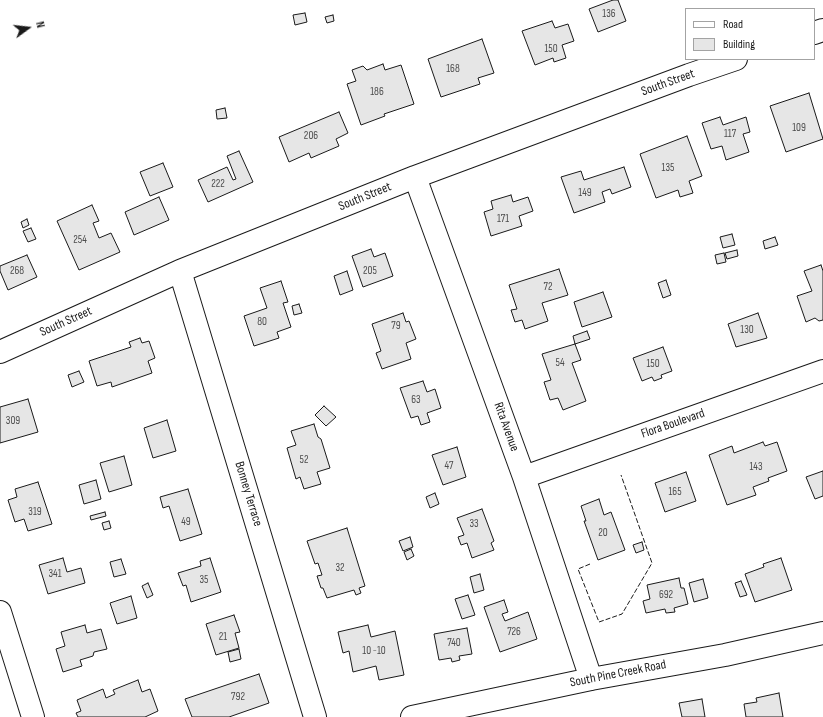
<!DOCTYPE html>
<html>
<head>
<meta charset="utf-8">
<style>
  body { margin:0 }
  #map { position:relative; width:823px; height:717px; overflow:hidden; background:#fff; font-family:"Sofia Sans Condensed",sans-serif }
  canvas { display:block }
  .legend { position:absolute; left:685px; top:8px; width:130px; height:52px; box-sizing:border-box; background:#fff; border:1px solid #a3a3a3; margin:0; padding:5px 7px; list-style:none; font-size:12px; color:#1a1a1a }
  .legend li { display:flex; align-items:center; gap:8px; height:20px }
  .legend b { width:20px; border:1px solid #a3a3a3 }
  .north { position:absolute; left:8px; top:8px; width:40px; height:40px; -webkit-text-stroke:3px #fff; paint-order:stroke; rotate:75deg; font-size:11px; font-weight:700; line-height:16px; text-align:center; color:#1a1a1a }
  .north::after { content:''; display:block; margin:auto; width:14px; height:18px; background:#1a1a1a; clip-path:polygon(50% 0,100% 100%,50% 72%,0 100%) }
</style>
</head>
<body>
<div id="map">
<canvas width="823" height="717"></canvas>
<ul class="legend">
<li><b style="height:5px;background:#fff"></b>Road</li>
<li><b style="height:11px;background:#e6e6e6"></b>Building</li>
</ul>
<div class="north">N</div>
</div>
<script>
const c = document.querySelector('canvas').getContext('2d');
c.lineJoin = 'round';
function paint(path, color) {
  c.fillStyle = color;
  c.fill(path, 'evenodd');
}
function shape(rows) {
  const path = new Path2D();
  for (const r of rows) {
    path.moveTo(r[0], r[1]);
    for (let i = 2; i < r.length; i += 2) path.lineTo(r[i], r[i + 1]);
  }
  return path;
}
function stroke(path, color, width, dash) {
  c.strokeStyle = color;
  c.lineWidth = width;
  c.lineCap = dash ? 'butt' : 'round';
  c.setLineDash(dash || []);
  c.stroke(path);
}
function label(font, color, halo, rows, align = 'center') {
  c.font = font + ' "Sofia Sans Condensed",sans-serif';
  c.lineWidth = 3;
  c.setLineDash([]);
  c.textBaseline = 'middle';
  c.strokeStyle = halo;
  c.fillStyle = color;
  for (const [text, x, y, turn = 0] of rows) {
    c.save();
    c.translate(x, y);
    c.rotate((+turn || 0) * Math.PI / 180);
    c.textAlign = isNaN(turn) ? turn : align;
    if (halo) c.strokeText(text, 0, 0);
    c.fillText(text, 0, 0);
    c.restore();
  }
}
const building = shape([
  [613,0,618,0,626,21,598,32,589,9,613,0],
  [305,13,307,22,295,25,293,15,305,13],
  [333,15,334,21,327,23,325,17,333,15],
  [552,21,555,28,568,24,574,41,562,45,566,58,554,62,553,58,535,65,522,31,552,21],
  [482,39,494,73,478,78,480,84,441,97,428,59,482,39],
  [383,64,385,70,401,65,414,104,384,114,385,116,361,125,347,84,356,81,352,70,363,66,367,70,383,64],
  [809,93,823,139,786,152,770,106,809,93],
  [225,108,227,118,217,119,216,110,225,108],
  [339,112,348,133,336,139,339,146,311,158,309,153,289,162,279,137,339,112],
  [720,117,723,125,746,117,750,132,743,134,749,152,726,160,722,146,711,149,702,123,720,117],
  [687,136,702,176,689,181,693,193,680,197,678,190,656,198,640,154,687,136],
  [239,151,253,182,208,202,198,180,227,167,233,180,236,179,227,156,239,151],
  [163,163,173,187,150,196,140,172,163,163],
  [624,167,631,187,612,194,610,189,602,192,605,202,574,213,561,177,581,171,584,180,624,167],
  [511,195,513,202,528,197,533,211,519,216,522,226,491,236,484,212,493,209,491,201,511,195],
  [159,197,169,220,134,235,125,212,159,197],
  [92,205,99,221,93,223,99,238,111,233,120,252,79,270,57,221,92,205],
  [27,219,29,225,23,228,21,222,27,219],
  [31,228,36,239,28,242,23,231,31,228],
  [732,234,735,245,723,248,720,237,732,234],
  [775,237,778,245,765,249,763,241,775,237],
  [371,249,374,257,385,253,393,276,363,287,352,256,371,249],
  [737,250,738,256,727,259,725,253,737,250],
  [724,253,726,262,717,264,715,255,724,253],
  [27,255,37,277,8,290,0,271,0,266,27,255],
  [821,265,823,271,823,320,819,321,815,318,806,322,797,296,812,291,804,271,821,265],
  [559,269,568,295,542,303,548,321,525,329,522,320,515,322,511,310,517,309,509,285,559,269],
  [347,271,353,290,340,295,334,276,347,271],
  [666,280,671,295,663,298,658,283,666,280],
  [281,281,288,302,283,303,291,327,277,332,279,338,254,346,244,316,267,308,260,288,281,281],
  [603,292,612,317,582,327,574,302,603,292],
  [299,304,302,313,294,315,292,306,299,304],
  [403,313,406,322,409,321,416,339,406,343,411,359,382,369,376,353,381,351,372,324,403,313],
  [758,313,767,338,736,347,728,324,758,313],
  [587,331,590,339,575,344,573,336,587,331],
  [140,338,142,343,149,341,155,358,148,361,152,373,112,387,111,382,97,386,89,361,131,347,129,342,140,338],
  [575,344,581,360,572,363,586,401,563,410,558,398,550,400,544,382,551,380,542,354,575,344],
  [663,347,672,371,661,375,662,378,654,381,652,377,642,381,633,358,663,347],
  [79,371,84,382,72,387,68,375,79,371],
  [423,381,427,392,435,389,441,408,427,413,430,422,421,425,418,416,411,418,400,388,423,381],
  [28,399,38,432,0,443,0,407,28,399],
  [324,406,336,417,326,426,315,415,324,406],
  [167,420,176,451,153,458,144,428,167,420],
  [314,424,318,437,321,439,330,468,317,472,321,484,304,489,300,477,296,479,287,448,296,445,291,431,314,424],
  [763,442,765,446,777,442,787,471,768,478,769,481,753,487,756,495,727,505,709,455,732,446,734,453,763,442],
  [457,447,466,477,443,485,432,455,457,447],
  [124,456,132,485,109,492,100,463,124,456],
  [823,471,823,496,815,499,806,477,823,471],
  [686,472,696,501,665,512,655,483,686,472],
  [96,480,101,499,84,504,79,485,96,480],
  [38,482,52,524,28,531,24,519,15,522,8,500,17,497,15,489,38,482],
  [188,489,202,534,180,541,169,506,163,508,160,497,188,489],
  [435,493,439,504,430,508,426,497,435,493],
  [599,499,604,515,611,512,625,550,598,560,584,521,586,521,581,506,599,499],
  [482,509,494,541,491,543,494,550,472,558,467,543,461,545,458,537,464,535,457,518,482,509],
  [105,512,106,516,91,520,90,516,105,512],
  [109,521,111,528,104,530,102,523,109,521],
  [347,528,365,586,359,588,361,593,356,595,354,590,327,598,323,588,321,588,317,576,322,575,318,563,315,564,307,541,347,528],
  [410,537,413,547,403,551,399,541,410,537],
  [642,542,644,550,636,553,633,545,642,542],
  [411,549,414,556,407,560,404,552,411,549],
  [63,558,67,572,81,568,85,583,48,594,39,565,63,558],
  [210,558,221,592,191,602,186,585,183,586,178,573,201,566,200,561,210,558],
  [781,558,792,590,755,602,745,574,764,567,763,564,781,558],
  [121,559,126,574,114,577,110,562,121,559],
  [480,574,484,590,474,593,470,577,480,574],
  [679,578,681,588,684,588,688,604,674,608,675,612,666,613,665,609,646,613,643,601,650,599,647,585,679,578],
  [703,579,708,598,694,602,689,583,703,579],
  [741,581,747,595,740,597,735,583,741,581],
  [148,583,153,595,147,598,142,586,148,583],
  [468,595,475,615,462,619,455,599,468,595],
  [131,596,137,618,117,624,110,603,131,596],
  [504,600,508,612,502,614,505,621,528,612,537,639,500,652,484,607,504,600],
  [234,615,240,632,235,633,239,648,216,655,206,624,234,615],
  [85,625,87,633,101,629,107,649,94,652,93,656,80,660,82,666,63,672,56,649,65,646,61,632,85,625],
  [368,625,371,637,395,631,404,675,379,680,376,666,353,672,349,651,343,653,338,632,368,625],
  [467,628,472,654,459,656,460,660,452,662,451,658,439,660,434,634,467,628],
  [239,649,241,659,230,662,228,652,239,649],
  [259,674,269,703,229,717,192,717,185,699,259,674],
  [138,680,142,692,150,689,158,711,145,717,78,717,76,713,81,711,77,700,103,689,106,698,115,694,113,690,138,680],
  [779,693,783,717,746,717,744,704,757,702,756,698,779,693],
  [702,699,705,717,682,717,679,703,702,699]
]);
const minor = shape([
  [814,33,823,30],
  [415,177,524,477,591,679],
  [180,271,315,717],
  [0,352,180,271,415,177,689,75,736,59],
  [524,477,823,371],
  [0,612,33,717],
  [412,717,591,679,725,655,823,633]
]);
const fence = shape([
  [590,564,578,569,599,622,622,614,652,563,621,475]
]);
const numberNames = [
  ["136",609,14],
  ["150",551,49],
  ["168",453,69],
  ["186",377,92],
  ["109",799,128],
  ["117",730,134],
  ["206",311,136],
  ["135",668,168],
  ["222",218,184],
  ["149",585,193],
  ["171",503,219],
  ["254",80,240],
  ["268",17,271],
  ["205",370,271],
  ["72",548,287],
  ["80",262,322],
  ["79",396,326],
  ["130",747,330],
  ["54",560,363],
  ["150",653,364],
  ["63",416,400],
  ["309",13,421],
  ["52",304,460],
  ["47",449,466],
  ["143",756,467],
  ["165",675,492],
  ["319",35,512],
  ["49",186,522],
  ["33",474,524],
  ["20",603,533],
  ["32",340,568],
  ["341",55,574],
  ["35",204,580],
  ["692",666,595],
  ["726",514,632],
  ["21",223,637],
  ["740",454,643],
  ["10 -10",374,651],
  ["792",238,697]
];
const streetNames = [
  ["South Street",668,83,-20],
  ["South Street",365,197,-22],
  ["South Street",66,322,-24],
  ["Flora Boulevard",673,424,-19],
  ["Rita Avenue",506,427,70],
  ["Bonney Terrace",248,494,73],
  ["South Pine Creek Road",618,674,-11]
];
paint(building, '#e6e6e6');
stroke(building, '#1a1a1a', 1);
stroke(minor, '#1a1a1a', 24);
stroke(minor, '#fff', 22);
stroke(fence, '#1a1a1a', 1, [5, 2]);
label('11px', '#4d4d4d', null, numberNames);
label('13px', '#1a1a1a', '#fff', streetNames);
</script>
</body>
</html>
